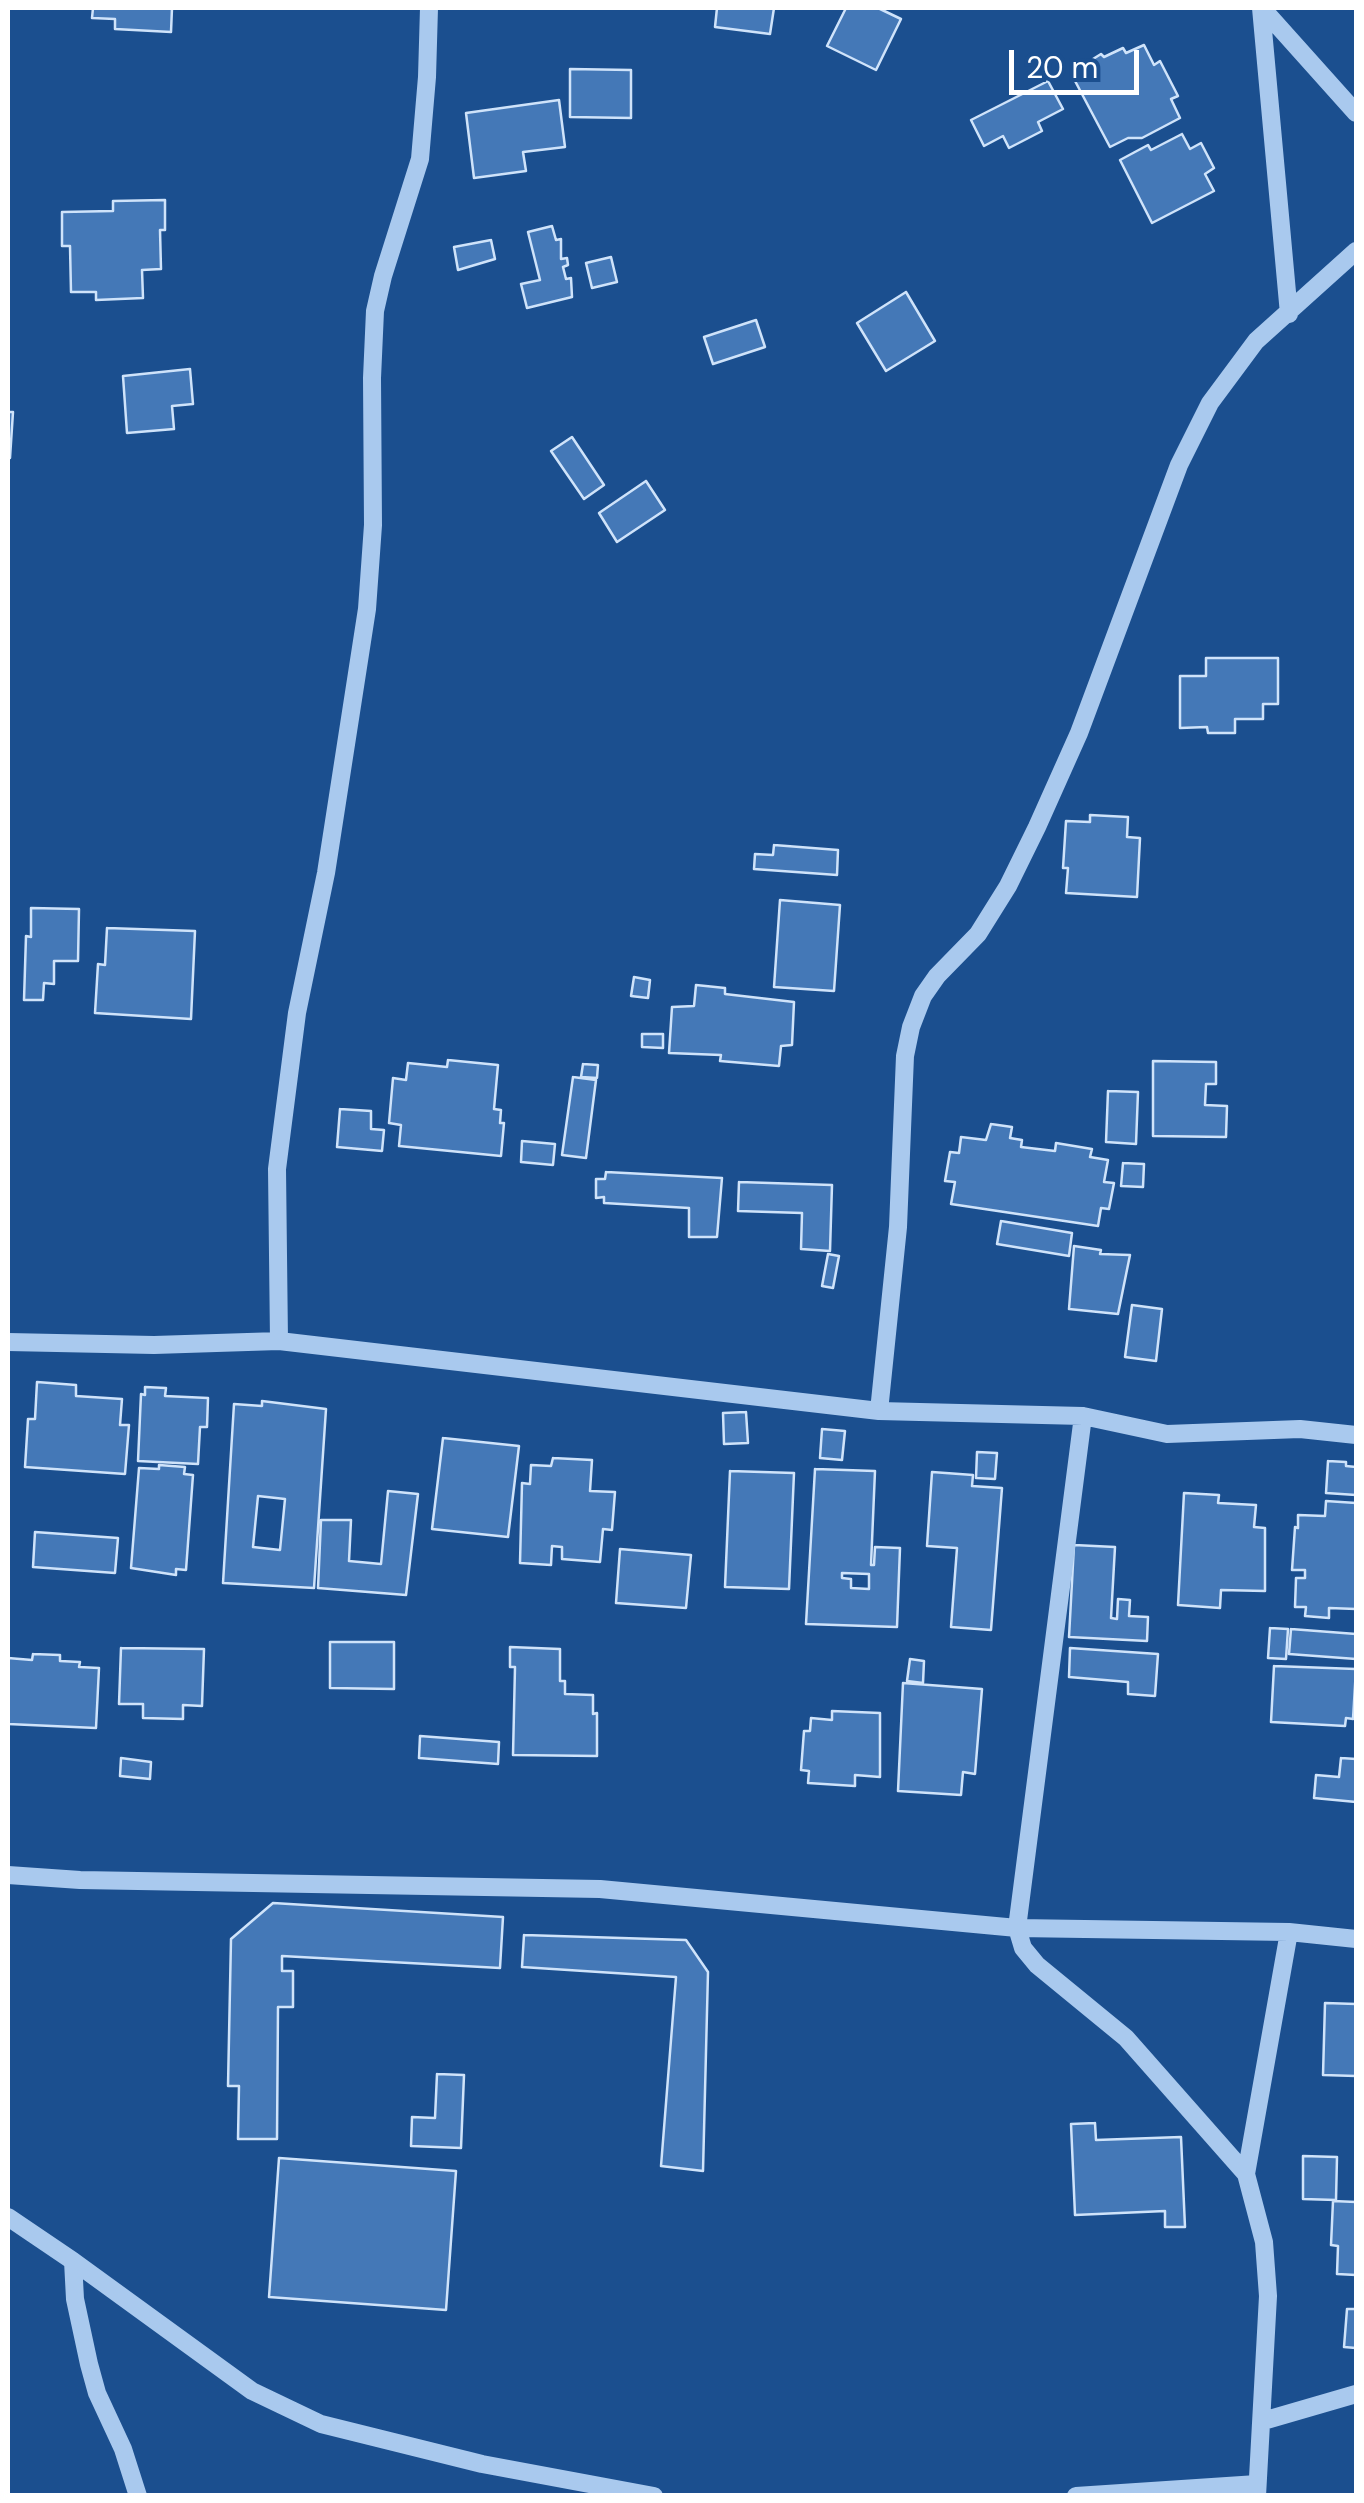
<!DOCTYPE html>
<html>
<head>
<meta charset="utf-8">
<style>
  body { margin:0 }
  #map { position:relative; width:1364px; height:2503px; overflow:hidden; background:#1b4f8f; font-family:"DM Sans",sans-serif }
  canvas { display:block }
  .frame { position:absolute; inset:0; border:10px solid #fff; pointer-events:none }
  .scale { position:absolute; left:1009px; top:50px; width:130px; height:45px; box-sizing:border-box; border:5px solid #fff; border-top:0; padding-left:12px; font-size:30px; line-height:35px; white-space:nowrap; color:#fff; -webkit-text-stroke:8px #1b4f8f; paint-order:stroke }
</style>
</head>
<body>
<div id="map">
<canvas width="1364" height="2503"></canvas>
<div class="frame"></div>
<div class="scale">20 m</div>
</div>
<script>
const c = document.querySelector('canvas').getContext('2d');
c.lineJoin = 'round';
function paint(path, color) {
  c.fillStyle = color;
  c.fill(path, 'evenodd');
}
function shape(rows) {
  const path = new Path2D();
  for (const r of rows) {
    path.moveTo(r[0], r[1]);
    for (let i = 2; i < r.length; i += 2) path.lineTo(r[i], r[i + 1]);
  }
  return path;
}
function stroke(path, color, width, dash) {
  c.strokeStyle = color;
  c.lineWidth = width;
  c.lineCap = dash ? 'butt' : 'round';
  c.setLineDash(dash || []);
  c.stroke(path);
}
const building = shape([
  [93,8,172,8,171,32,115,29,115,19,92,18,93,8],
  [717,8,774,8,770,34,715,27,717,8],
  [846,8,878,8,901,19,876,70,827,46,846,8],
  [1144,45,1154,65,1160,61,1178,96,1171,99,1180,118,1142,138,1128,138,1110,147,1074,79,1081,74,1086,78,1098,70,1093,59,1101,54,1104,57,1123,48,1126,53,1144,45],
  [570,69,631,70,631,118,570,117,570,69],
  [1048,81,1063,109,1038,122,1042,131,1009,148,1003,136,984,146,971,120,1048,81],
  [559,100,565,147,523,152,526,171,474,178,466,113,559,100],
  [1182,134,1190,149,1201,143,1214,168,1205,174,1214,191,1152,223,1120,160,1148,145,1151,150,1182,134],
  [165,200,165,230,160,230,161,269,142,270,143,298,96,300,96,292,71,292,70,246,62,246,62,212,113,211,113,201,165,200],
  [552,226,556,240,561,239,561,259,567,258,568,265,563,267,566,279,571,278,572,297,527,308,521,284,540,280,528,232,552,226],
  [491,240,495,259,458,270,454,247,491,240],
  [611,257,617,282,592,288,586,263,611,257],
  [906,292,935,341,886,371,857,323,906,292],
  [756,320,765,347,713,364,704,337,756,320],
  [190,369,193,404,172,406,174,429,127,433,123,376,190,369],
  [8,412,13,412,10,458,8,458,8,412],
  [572,437,604,485,584,499,551,451,572,437],
  [646,481,665,510,617,542,599,513,646,481],
  [1206,658,1278,658,1278,704,1263,704,1263,719,1235,719,1235,733,1208,733,1207,727,1180,728,1180,676,1206,676,1206,658],
  [1090,815,1128,817,1127,837,1140,838,1137,897,1066,893,1068,868,1063,868,1066,821,1090,822,1090,815],
  [774,845,838,850,837,875,754,869,755,854,773,855,774,845],
  [780,900,840,905,834,991,774,987,780,900],
  [31,908,79,909,78,961,54,961,54,984,44,983,43,1000,24,1000,26,936,31,937,31,908],
  [107,928,195,931,191,1019,95,1013,98,964,105,965,107,928],
  [634,977,650,980,648,998,631,996,634,977],
  [696,985,725,988,725,994,794,1002,792,1045,781,1046,779,1066,720,1061,721,1055,669,1053,672,1007,694,1006,696,985],
  [642,1034,663,1034,663,1048,642,1047,642,1034],
  [448,1060,498,1065,494,1109,501,1110,500,1123,504,1123,501,1156,399,1146,401,1125,389,1123,393,1078,406,1080,408,1063,447,1067,448,1060],
  [1153,1061,1216,1062,1216,1084,1206,1084,1205,1105,1227,1106,1226,1137,1153,1136,1153,1061],
  [583,1064,598,1065,597,1078,581,1077,583,1064],
  [573,1077,596,1080,586,1158,562,1155,573,1077],
  [1108,1091,1138,1092,1136,1144,1106,1142,1108,1091],
  [340,1109,371,1111,371,1129,384,1130,382,1151,337,1147,340,1109],
  [991,1124,1012,1127,1010,1138,1022,1140,1021,1147,1055,1151,1056,1143,1092,1149,1090,1157,1108,1160,1104,1182,1114,1183,1109,1209,1101,1208,1098,1226,951,1204,955,1182,945,1181,950,1152,959,1153,961,1137,986,1140,991,1124],
  [522,1141,555,1144,553,1165,521,1162,522,1141],
  [1123,1163,1144,1164,1143,1187,1121,1186,1123,1163],
  [606,1172,722,1178,717,1237,689,1237,689,1208,604,1203,604,1197,596,1198,596,1179,605,1179,606,1172],
  [739,1182,832,1185,830,1251,801,1249,802,1213,738,1211,739,1182],
  [1001,1221,1072,1233,1069,1256,997,1244,1001,1221],
  [1074,1246,1101,1250,1100,1254,1130,1255,1118,1314,1069,1309,1074,1246],
  [828,1254,839,1256,833,1288,822,1286,828,1254],
  [1132,1305,1162,1309,1156,1361,1125,1357,1132,1305],
  [37,1382,76,1385,76,1396,122,1399,120,1425,129,1425,125,1474,25,1467,28,1419,35,1419,37,1382],
  [145,1387,166,1388,165,1396,208,1398,207,1427,200,1427,198,1464,138,1461,141,1394,145,1395,145,1387],
  [262,1401,326,1409,314,1588,223,1583,234,1404,262,1406,262,1401],
  [258,1496,285,1499,280,1550,253,1547,258,1496],
  [746,1412,748,1443,724,1444,723,1413,746,1412],
  [822,1429,845,1431,842,1460,820,1458,822,1429],
  [443,1438,519,1446,508,1537,432,1529,443,1438],
  [977,1452,997,1453,995,1479,976,1478,977,1452],
  [553,1458,592,1460,590,1491,615,1492,612,1530,603,1529,600,1562,562,1559,562,1547,552,1546,551,1565,520,1563,522,1483,530,1484,531,1465,551,1466,553,1458],
  [1328,1461,1346,1462,1346,1466,1356,1467,1356,1495,1326,1493,1328,1461],
  [159,1465,185,1467,184,1474,193,1475,186,1570,176,1569,176,1575,131,1568,139,1468,159,1469,159,1465],
  [815,1469,875,1471,871,1565,874,1565,875,1547,900,1548,897,1627,806,1624,815,1469],
  [842,1573,869,1574,869,1589,851,1588,851,1579,842,1578,842,1573],
  [730,1471,794,1473,789,1589,725,1587,730,1471],
  [932,1472,973,1475,972,1486,1002,1488,991,1630,951,1627,957,1548,927,1546,932,1472],
  [388,1491,418,1494,406,1595,318,1588,321,1520,351,1520,349,1561,381,1564,388,1491],
  [1184,1493,1219,1495,1218,1503,1256,1505,1254,1527,1265,1528,1265,1591,1221,1590,1220,1608,1178,1605,1184,1493],
  [1326,1501,1356,1503,1356,1609,1329,1608,1329,1618,1305,1616,1306,1607,1295,1607,1296,1578,1305,1578,1305,1570,1292,1570,1295,1527,1298,1528,1298,1515,1325,1516,1326,1501],
  [35,1532,118,1538,115,1573,33,1567,35,1532],
  [1074,1545,1115,1547,1111,1618,1117,1619,1118,1599,1130,1600,1129,1616,1148,1617,1147,1641,1069,1637,1074,1545],
  [620,1549,691,1555,686,1608,616,1603,620,1549],
  [1270,1628,1288,1629,1286,1659,1268,1658,1270,1628],
  [1291,1629,1356,1634,1356,1659,1289,1654,1291,1629],
  [330,1642,394,1642,394,1689,330,1688,330,1642],
  [510,1647,560,1649,560,1681,565,1681,565,1694,593,1695,593,1714,597,1713,597,1756,513,1755,515,1667,510,1667,510,1647],
  [121,1648,204,1649,202,1706,183,1705,183,1719,143,1718,143,1704,119,1704,121,1648],
  [1070,1648,1158,1654,1155,1696,1128,1694,1128,1682,1069,1677,1070,1648],
  [33,1654,60,1655,60,1661,80,1662,79,1667,99,1668,96,1728,8,1724,8,1658,32,1660,33,1654],
  [910,1659,924,1661,923,1683,907,1681,910,1659],
  [1274,1666,1356,1669,1353,1719,1346,1718,1345,1726,1271,1722,1274,1666],
  [903,1683,982,1689,975,1774,963,1772,961,1795,898,1791,903,1683],
  [832,1711,880,1713,880,1777,855,1775,855,1786,808,1783,809,1771,801,1770,804,1731,810,1731,811,1718,832,1720,832,1711],
  [420,1736,499,1742,498,1764,419,1758,420,1736],
  [121,1758,151,1762,150,1779,120,1776,121,1758],
  [1341,1758,1356,1759,1356,1802,1314,1798,1316,1775,1339,1777,1341,1758],
  [273,1903,503,1917,500,1968,282,1956,282,1971,293,1971,293,2007,278,2007,277,2139,238,2139,239,2086,228,2086,231,1939,273,1903],
  [524,1935,686,1940,708,1972,703,2171,661,2166,676,1977,522,1967,524,1935],
  [1325,2003,1356,2004,1356,2076,1323,2075,1325,2003],
  [437,2074,464,2075,461,2148,411,2146,412,2117,435,2118,437,2074],
  [1095,2123,1096,2140,1181,2137,1185,2227,1165,2227,1165,2211,1075,2215,1071,2124,1095,2123],
  [1303,2156,1337,2157,1336,2200,1303,2199,1303,2156],
  [279,2158,456,2171,446,2310,269,2297,279,2158],
  [1333,2201,1356,2202,1356,2275,1337,2274,1338,2246,1331,2245,1333,2201],
  [1347,2309,1356,2309,1356,2348,1344,2347,1347,2309]
]);
const minor = shape([
  [1261,8,1289,314],
  [1262,8,1356,113],
  [279,1341,277,1169,297,1013,326,873,367,609,373,525,372,378,375,311,383,276,420,159,427,77,429,8],
  [8,1342,154,1345,279,1341,879,1411,1083,1416,1167,1434,1300,1429,1356,1435],
  [879,1411,898,1227,905,1056,911,1027,923,996,937,976,978,934,1008,886,1037,827,1079,733,1179,465,1210,403,1256,341,1356,251],
  [1083,1416,1017,1928,1023,1948,1037,1965,1126,2038,1246,2174,1264,2242,1268,2296,1257,2496],
  [8,1875,80,1880,600,1889,1017,1928,1289,1932,1356,1939],
  [1246,2174,1289,1932],
  [8,2217,73,2261,252,2391,321,2424,482,2464,654,2496],
  [73,2261,75,2299,89,2364,97,2393,123,2449,138,2496],
  [1263,2421,1356,2394],
  [1076,2496,1257,2484]
]);
paint(building, '#4478b7');
stroke(building, '#cfe3fa', 2.5);
stroke(minor, '#a9c9ee', 18);
</script>
</body>
</html>
